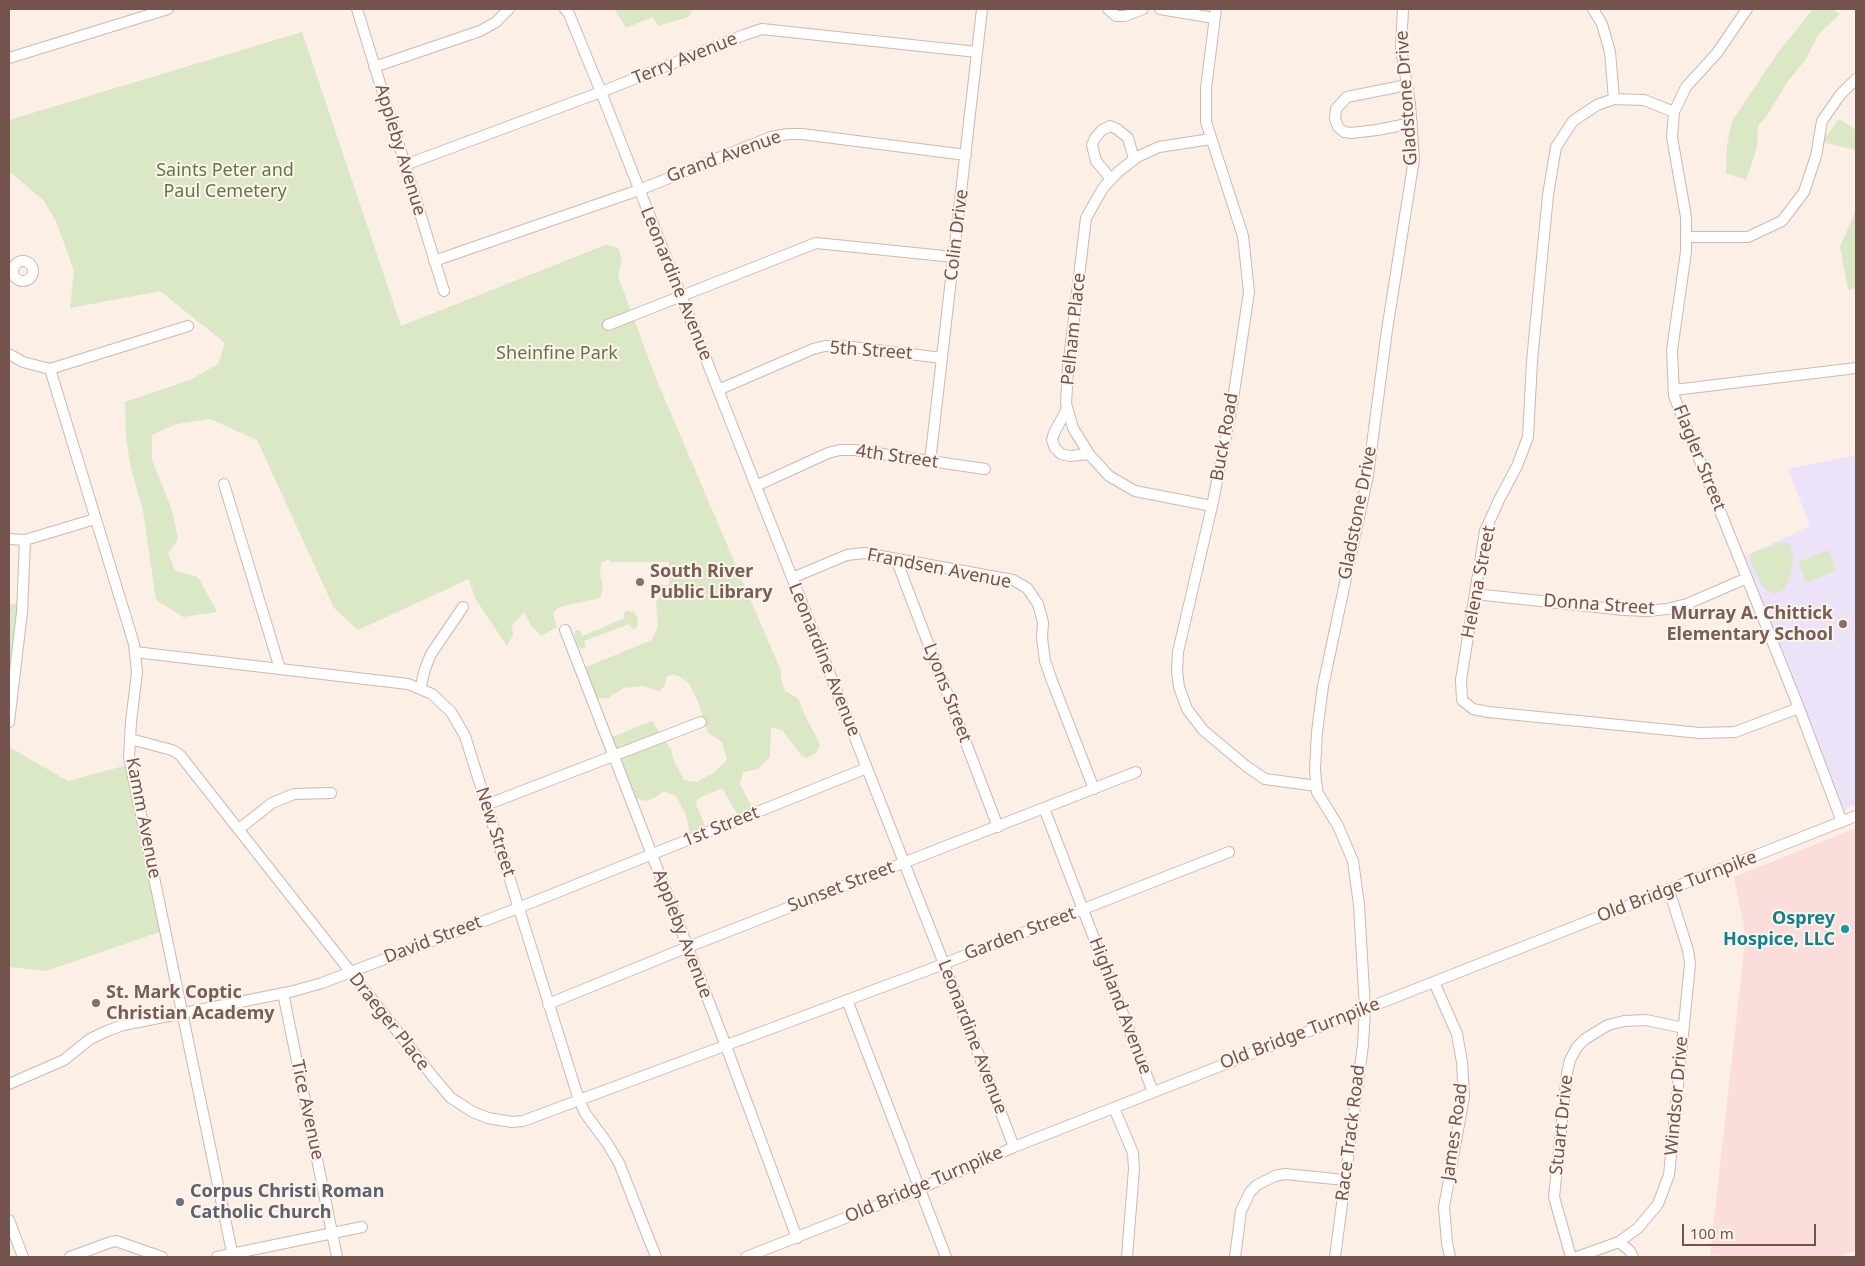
<!DOCTYPE html>
<html>
<head>
<meta charset="utf-8">
<style>
  body { margin:0 }
  #map { position:relative; width:1865px; height:1266px; overflow:hidden; background:#fbefe6; font-family:"Noto Sans",sans-serif }
  canvas { display:block }
  .frame { position:absolute; inset:0; border:10px solid #73534c; pointer-events:none }
  .scale { position:absolute; left:1682px; top:1224px; width:134px; height:22px; box-sizing:border-box; border:2px solid #73534c; border-top:0; padding-left:6px; font-size:15px; line-height:18px; white-space:nowrap; color:#73534c; -webkit-text-stroke:4px #fef4ec; paint-order:stroke }
</style>
</head>
<body>
<div id="map">
<canvas width="1865" height="1266"></canvas>
<div class="frame"></div>
<div class="scale">100 m</div>
</div>
<script>
const c = document.querySelector('canvas').getContext('2d');
c.lineJoin = 'round';
function paint(path, color) {
  c.fillStyle = color;
  c.fill(path, 'evenodd');
}
function shape(rows) {
  const path = new Path2D();
  for (const r of rows) {
    if (r.length === 3) {
      path.moveTo(r[0] + r[2], r[1]);
      path.arc(r[0], r[1], r[2], 0, 2 * Math.PI);
      continue;
    }
    path.moveTo(r[0], r[1]);
    for (let i = 2; i < r.length; i += 2) path.lineTo(r[i], r[i + 1]);
  }
  return path;
}
function stroke(path, color, width, dash) {
  c.strokeStyle = color;
  c.lineWidth = width;
  c.lineCap = dash ? 'butt' : 'round';
  c.setLineDash(dash || []);
  c.stroke(path);
}
function label(font, color, halo, rows, align = 'center') {
  c.font = font + ' "Noto Sans",sans-serif';
  c.lineWidth = 4;
  c.setLineDash([]);
  c.textBaseline = 'middle';
  c.strokeStyle = halo;
  c.fillStyle = color;
  for (const [text, x, y, turn = 0] of rows) {
    c.save();
    c.translate(x, y);
    c.rotate((+turn || 0) * Math.PI / 180);
    c.textAlign = isNaN(turn) ? turn : align;
    if (halo) c.strokeText(text, 0, 0);
    c.fillText(text, 0, 0);
    c.restore();
  }
}
const commercial = shape([
  [1856,828,1856,1250,1838,1257,1721,1257,1721,1255,1710,1255,1745,942,1744,926,1734,877]
]);
const education = shape([
  [1856,455,1856,804,1843,810,1743,557,1810,526,1788,469]
]);
const green = shape([
  [614,9,694,9,688,17,659,26,652,17,626,28],
  [1813,9,1832,9,1840,14,1818,35,1806,59,1788,81,1766,117,1758,126,1757,147,1746,180,1726,173,1727,145,1732,121,1777,54],
  [302,32,401,326,605,245,618,248,622,261,618,276,655,376,781,671,781,679,785,691,798,698,806,718,816,736,820,746,815,754,806,758,801,755,782,730,771,727,770,757,758,769,743,772,740,784,755,813,740,819,722,788,697,799,696,804,707,831,691,839,686,815,676,796,663,791,658,796,646,801,629,796,607,739,652,721,671,749,674,761,684,780,697,782,713,773,727,760,722,742,708,733,699,704,689,683,680,677,673,674,666,677,665,686,659,691,643,686,624,688,608,698,592,699,581,669,652,640,658,626,656,602,662,593,660,591,660,585,669,585,669,562,611,562,608,559,601,563,600,575,603,587,600,598,559,607,553,613,557,627,541,636,531,625,524,612,512,625,513,635,507,646,475,598,469,579,358,630,334,608,257,440,210,419,176,424,152,435,152,460,172,510,178,539,168,553,175,571,198,577,217,612,183,617,156,600,143,511,131,468,126,439,125,402,190,380,218,364,225,343,160,291,70,308,74,271,56,221,44,201,9,171,9,120],
  [1839,119,1856,130,1856,150,1822,142],
  [1856,201,1856,288,1848,290,1840,247,1856,210],
  [1781,542,1789,544,1794,559,1788,582,1783,590,1775,594,1765,589,1760,582,1751,562,1751,556,1753,553],
  [1828,550,1836,571,1806,583,1798,562],
  [9,604,23,605,9,725],
  [626,611,634,612,637,616,638,625,634,630,632,629,629,624,584,641,586,647,584,649,578,647,574,635,576,630,580,631,582,636,625,618,624,614],
  [9,747,68,781,131,764,165,930,46,971,9,967]
]);
const minor = shape([
  [357,9,444,291],
  [565,9,569,14,601,92,944,964,1014,1147],
  [1108,9,1116,16,1125,16,1143,9],
  [1160,9,1214,18],
  [1216,9,1206,88,1206,122,1243,236,1249,292,1232,406,1212,506,1178,652,1177,671,1179,687,1187,709,1203,730,1246,766,1265,779,1317,786],
  [1593,9,1602,24,1610,52,1614,99],
  [1747,9,1717,53,1686,87,1674,112,1672,137,1686,217,1686,252,1672,350,1674,396,1799,708,1842,822],
  [9,58,168,9],
  [374,67,480,31,496,22,509,9],
  [1407,85,1347,97,1336,109,1335,119,1338,127,1344,132,1351,133,1377,130,1412,123],
  [1674,112,1644,100,1614,99,1597,105,1573,121,1556,147,1548,195,1532,361,1528,437,1517,466,1499,500,1485,531,1461,680,1462,700,1473,709,1488,712,1700,733,1735,732,1799,708],
  [1211,139,1159,147,1137,157,1118,172,1103,188,1086,218,1068,368,1066,404,1073,428,1089,454,1109,476,1135,491,1212,506],
  [405,165,601,92,744,35,762,29,977,52],
  [1111,179,1096,161,1092,145,1095,138,1102,130,1110,126,1117,129,1128,138,1134,159],
  [1686,237,1748,237,1782,221,1804,192,1816,156,1822,121,1840,95,1856,79],
  [434,261,639,190,771,137,788,134,802,134,966,155],
  [23,271,10],
  [608,325,816,243,954,257],
  [9,354,23,362,50,369,188,326],
  [50,369,134,644,137,672,131,722,129,757,233,1257],
  [718,390,813,349,825,346,844,346,942,358],
  [1674,390,1856,368],
  [1067,409,1054,433,1052,440,1055,448,1061,454,1070,456,1089,454],
  [930,462,982,9],
  [224,484,280,669],
  [756,486,828,453,840,450,855,450,985,469],
  [9,539,25,540,95,519],
  [896,559,998,827],
  [792,578,847,555,864,553,1013,580,1027,588,1038,604,1043,622,1042,638,1045,661,1052,681,1094,789],
  [1475,594,1624,610,1647,611,1667,609,1687,604,1747,578],
  [565,630,726,1046,797,1238],
  [135,652,408,684,432,694,451,712,465,736,579,1100,585,1113,607,1143,619,1163,656,1257],
  [420,689,425,669,431,654,463,607],
  [9,722,22,612,25,540],
  [130,739,172,750,180,755,434,1078,451,1098,473,1112,488,1118,512,1122,523,1121,928,970,1229,852],
  [486,805,701,722],
  [1044,808,1153,1092],
  [239,829,272,803,294,794,331,793],
  [1434,982,1457,1034,1462,1062,1464,1097,1444,1207,1447,1243,1450,1257],
  [283,993,337,1257],
  [847,1000,946,1257],
  [548,1004,688,947,1136,772],
  [9,1084,64,1060,90,1039,107,1031,123,1025,290,992,322,983,513,910,867,768],
  [1114,1108,1133,1153,1134,1169,1127,1257],
  [9,1220,23,1257],
  [1619,1242,1630,1251,1633,1257],
  [70,1257,111,1242,116,1241,162,1257],
  [217,1257,362,1227],
  [746,1257,919,1189,1014,1147,1856,816],
  [1235,1257,1241,1211,1250,1192,1257,1185,1275,1176,1285,1174,1345,1180],
  [1335,1257,1363,1045,1365,1009,1359,905,1353,861,1338,826,1317,792,1315,770,1317,732,1323,686,1368,475,1387,330,1414,159,1410,104,1401,48,1403,9],
  [1571,1257,1554,1197,1567,1073,1570,1060,1577,1047,1585,1039,1608,1025,1624,1021,1646,1020,1684,1028],
  [1577,1257,1619,1242,1638,1228,1658,1204,1669,1175,1690,964,1688,950,1669,890]
]);
const markers = [
  [640,582,5,"#8d6e63"],
  [1843,624,5,"#8d6e63"],
  [1845,929,5,"#0f9aa8"],
  [96,1003,5,"#8d6e63"],
  [180,1202,5,"#6b7280"]
];
const streetNames = [
  ["Terry Avenue",685,59,-22],
  ["Gladstone Drive",1407,98,-94],
  ["Appleby Avenue",400,150,73],
  ["Grand Avenue",724,157,-20],
  ["Colin Drive",957,235,-83],
  ["Leonardine Avenue",676,284,68],
  ["Pelham Place",1074,329,-84],
  ["5th Street",871,351,4],
  ["Buck Road",1225,437,-80],
  ["4th Street",897,457,8],
  ["Flagler Street",1699,458,68],
  ["Gladstone Drive",1358,513,-79],
  ["Frandsen Avenue",939,569,11],
  ["Helena Street",1479,582,-79],
  ["Donna Street",1599,605,4],
  ["Leonardine Avenue",824,660,68],
  ["Lyons Street",947,693,69],
  ["Kamm Avenue",143,818,79],
  ["1st Street",721,827,-22],
  ["New Street",495,832,72],
  ["Sunset Street",841,887,-21],
  ["Old Bridge Turnpike",1677,887,-21],
  ["Appleby Avenue",682,934,69],
  ["Garden Street",1020,934,-21],
  ["David Street",433,940,-21],
  ["Highland Avenue",1120,1006,69],
  ["Draeger Place",389,1022,52],
  ["Old Bridge Turnpike",1300,1034,-21],
  ["Leonardine Avenue",972,1037,69],
  ["Windsor Drive",1677,1096,-85],
  ["Tice Avenue",307,1110,78],
  ["Stuart Drive",1562,1125,-84],
  ["James Road",1455,1132,-82],
  ["Race Track Road",1351,1133,-83],
  ["Old Bridge Turnpike",924,1185,-23]
];
const parkNames = [
  ["Saints Peter and",225,171],
  ["Paul Cemetery",225,192],
  ["Sheinfine Park",557,354]
];
const educationNames = [
  ["South River",650,572],
  ["Public Library",650,593],
  ["Murray A. Chittick",1833,614,"right"],
  ["Elementary School",1833,635,"right"],
  ["St. Mark Coptic",106,993],
  ["Christian Academy",106,1014]
];
const cultureNames = [
  ["Osprey",1835,919],
  ["Hospice, LLC",1835,940]
];
const worshipNames = [
  ["Corpus Christi Roman",190,1192],
  ["Catholic Church",190,1213]
];
paint(commercial, '#fbdedb');
paint(education, '#ece3f8');
paint(green, '#dae8c5');
stroke(minor, '#cfb8b0', 12);
stroke(minor, '#fff', 10);
for (const [x, y, r, color] of markers) {
  const dot = new Path2D();
  dot.arc(x, y, r, 0, 2 * Math.PI);
  c.fillStyle = color;
  c.fill(dot);
  stroke(dot, '#fef4ec', 2);
}
label('18px', '#73534c', '#fef4ec', streetNames);
label('18px', '#5e7844', '#fef4ec', parkNames);
label('bold 18px', '#785e54', '#fef4ec', educationNames, 'left');
label('bold 18px', '#0d838f', '#fef4ec', cultureNames, 'right');
label('bold 18px', '#5b616d', '#fef4ec', worshipNames, 'left');
</script>
</body>
</html>
